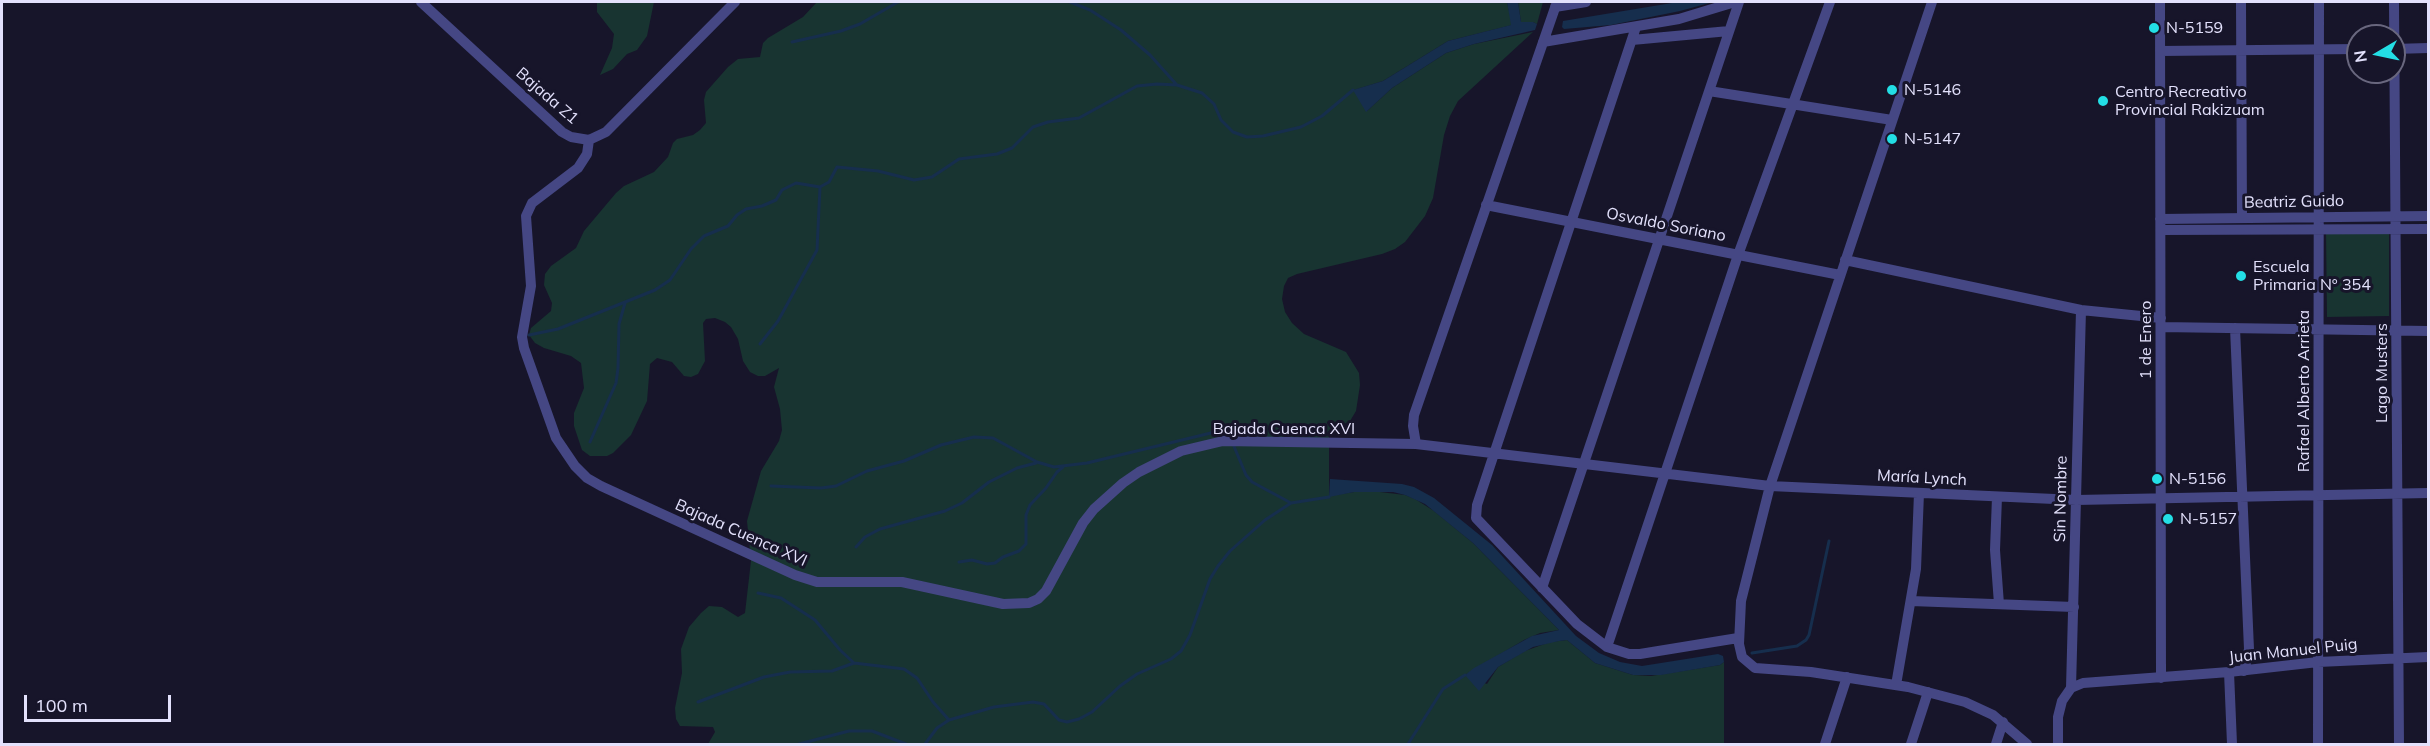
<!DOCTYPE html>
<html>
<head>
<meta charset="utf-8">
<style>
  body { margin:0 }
  #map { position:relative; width:2430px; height:746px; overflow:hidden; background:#17152a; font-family:Mulish,sans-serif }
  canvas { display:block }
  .frame { position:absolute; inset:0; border:3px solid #e3e1fc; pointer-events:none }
  .north { position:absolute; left:2346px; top:24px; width:60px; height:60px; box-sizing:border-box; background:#17152a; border:2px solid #69677e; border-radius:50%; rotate:261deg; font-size:16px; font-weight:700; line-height:24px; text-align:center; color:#e3e1fc }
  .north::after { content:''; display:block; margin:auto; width:21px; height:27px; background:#23dee5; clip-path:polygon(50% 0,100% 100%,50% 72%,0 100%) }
  .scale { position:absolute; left:24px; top:695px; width:147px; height:27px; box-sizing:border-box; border:3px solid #e3e1fc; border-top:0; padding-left:8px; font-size:18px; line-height:21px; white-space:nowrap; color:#e3e1fc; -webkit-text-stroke:4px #17152a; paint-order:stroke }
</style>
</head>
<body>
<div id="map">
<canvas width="2430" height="746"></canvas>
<div class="frame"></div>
<div class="north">N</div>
<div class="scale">100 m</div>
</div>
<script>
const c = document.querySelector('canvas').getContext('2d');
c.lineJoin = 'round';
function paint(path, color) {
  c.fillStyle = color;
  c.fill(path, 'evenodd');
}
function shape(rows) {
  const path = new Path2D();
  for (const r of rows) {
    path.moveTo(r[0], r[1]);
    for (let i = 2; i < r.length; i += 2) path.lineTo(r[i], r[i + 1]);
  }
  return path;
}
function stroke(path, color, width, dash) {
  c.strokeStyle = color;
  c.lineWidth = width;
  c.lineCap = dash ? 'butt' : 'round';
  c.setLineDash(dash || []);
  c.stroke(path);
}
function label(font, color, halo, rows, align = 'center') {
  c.font = font + ' Mulish,sans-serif';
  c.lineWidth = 6;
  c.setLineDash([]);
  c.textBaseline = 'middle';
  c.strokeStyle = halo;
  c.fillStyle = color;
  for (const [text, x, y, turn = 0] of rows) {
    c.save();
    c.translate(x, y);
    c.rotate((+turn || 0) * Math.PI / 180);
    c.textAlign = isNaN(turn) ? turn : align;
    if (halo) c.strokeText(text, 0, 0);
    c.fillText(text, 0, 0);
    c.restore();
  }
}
const green = shape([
  [597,2,654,2,647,36,637,50,627,54,613,69,600,75,612,48,614,34,597,12],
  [817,2,1507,2,1512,25,1448,41,1383,81,1354,90,1367,111,1392,88,1446,53,1474,44,1533,32,1458,101,1450,116,1444,135,1433,198,1425,216,1405,242,1395,249,1382,254,1297,274,1288,278,1284,286,1282,299,1285,312,1292,323,1304,334,1346,352,1359,373,1360,385,1356,411,1350,421,1329,432,1329,496,1354,492,1380,492,1405,495,1415,499,1434,511,1473,543,1559,630,1540,633,1524,640,1465,675,1487,684,1498,667,1525,651,1550,642,1567,640,1595,663,1633,675,1651,676,1720,665,1724,662,1724,744,708,744,715,732,713,727,680,726,676,719,675,708,682,673,681,649,689,627,701,613,709,606,722,607,738,617,745,613,751,561,747,521,761,471,779,441,782,430,780,409,774,387,779,368,765,376,758,376,750,372,743,361,738,339,731,327,725,322,715,318,706,319,703,323,705,361,698,374,691,377,684,376,672,362,657,358,650,364,647,401,631,435,613,453,607,456,590,456,582,450,574,426,574,413,584,388,581,363,571,356,544,348,535,343,529,335,531,328,551,311,552,303,544,285,545,274,551,266,576,248,584,231,616,193,624,186,654,172,668,157,673,143,677,139,693,135,700,130,706,123,704,100,706,92,728,67,738,59,760,57,763,43,768,38,803,17],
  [1518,2,1543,2,1537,24,1533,22,1521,22],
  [2389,231,2389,316,2327,317,2326,232]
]);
const water = shape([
  [1507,2,1518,2,1521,22,1533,22,1537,24,1535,30,1474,44,1446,53,1392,88,1366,112,1353,90,1383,81,1448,41,1511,25],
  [1678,2,1713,2,1680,11,1611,25,1564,29,1562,27,1563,21],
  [1330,479,1402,484,1414,487,1434,498,1492,545,1576,636,1599,653,1620,662,1642,666,1718,654,1723,656,1724,662,1720,665,1661,675,1633,675,1595,663,1567,640,1559,641,1533,647,1498,667,1479,691,1465,675,1474,668,1532,636,1559,630,1473,543,1425,504,1405,495,1393,492,1354,492,1329,497]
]);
const stream = shape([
  [1070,2,1090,10,1121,30,1150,55,1176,84],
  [792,42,841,31,860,24,898,2],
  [529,335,558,329,655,290,670,280,691,249,704,236,728,226,737,215,746,209,762,206,776,200,782,190,796,183,820,187,829,182,837,167,878,171,914,180,932,177,959,159,997,154,1012,148,1033,127,1048,122,1079,118,1137,86,1157,84,1177,85,1202,93,1214,104,1221,120,1233,132,1247,137,1263,136,1301,127,1322,116,1353,90],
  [760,344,778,321,817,250,820,187],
  [590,442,616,383,618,368,619,324,625,303],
  [1233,444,1246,475,1252,482,1291,503],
  [771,486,821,488,836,486,867,471,904,461,941,445,974,437,993,438,1037,462,1054,467,1087,463,1215,432,1221,432,1229,439],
  [856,547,865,537,880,529,945,511,962,503,989,482,1017,468,1036,463],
  [959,562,972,560,987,564,995,563,1003,557,1019,551,1026,544,1026,515,1030,505,1046,488,1057,472,1063,467],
  [758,593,781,598,815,620,840,650,854,663,904,669,917,678,933,702,949,720],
  [1752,653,1797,646,1806,640,1809,635,1829,541],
  [698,702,764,677,790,672,832,671,854,663],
  [799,744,849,731,872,731,906,744],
  [925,744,937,728,949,720,994,707,1033,702,1044,704,1059,720,1067,722,1079,719,1092,712,1120,686,1137,674,1171,659,1181,651,1190,635,1210,579,1218,566,1230,551,1265,520,1291,503,1329,497],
  [1408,744,1443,689,1465,675]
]);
const street = shape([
  [421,2,562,132,571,137,589,140,606,132,735,2],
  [1932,2,1770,486,1741,601,1739,644,1742,657,1755,668,1811,672,1908,687,1965,702,1993,715,2027,744],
  [2160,2,2161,678],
  [2241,2,2242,218],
  [2394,2,2399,744],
  [1555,7,1586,2],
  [1636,27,1477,505,1476,518,1577,624,1607,647,1629,654,1640,654,1738,638],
  [1632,40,1729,31],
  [1543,42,1679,19,1735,2],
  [2394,49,2428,48],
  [2160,51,2358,49],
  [1709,91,1892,120],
  [589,140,587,154,578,168,532,203,526,216,531,286,522,337,524,348,556,438,575,466,587,478,601,486,795,575,817,582,902,582,1003,604,1029,603,1038,599,1046,591,1083,523,1094,509,1123,483,1139,472,1181,451,1223,441,1416,444,1770,486,2076,500,2428,493],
  [1486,205,1840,275],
  [2160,219,2428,216],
  [2161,230,2428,229],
  [1845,260,2081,310,2161,318],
  [2161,327,2428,331],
  [2235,328,2249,649,2244,671],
  [1416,444,1413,426,1414,415,1557,2],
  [1997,497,1995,550,1999,604],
  [1542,588,1739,2],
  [1911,601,2074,607],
  [1607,647,1738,255,1830,2],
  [2229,672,2232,744],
  [1896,685,1916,569,1919,493],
  [2071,688,2081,310],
  [1825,744,1847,677],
  [1911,744,1928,692],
  [1996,744,2003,722],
  [2058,744,2058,717,2062,701,2071,688,2083,683,2229,672,2318,662,2428,657],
  [2318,744,2319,2]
]);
const markers = [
  [2154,28,6,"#23dee5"],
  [1892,90,6,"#23dee5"],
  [2103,101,6,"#23dee5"],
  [1892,139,6,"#23dee5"],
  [2241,276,6,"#23dee5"],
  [2157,479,6,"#23dee5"],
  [2168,519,6,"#23dee5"]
];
const poiNames = [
  ["N-5159",2166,28],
  ["N-5146",1904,90],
  ["Centro Recreativo",2115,92],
  ["Provincial Rakizuam",2115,110],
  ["N-5147",1904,139],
  ["Escuela",2253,267],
  ["Primaria N° 354",2253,285],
  ["N-5156",2169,479],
  ["N-5157",2180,519]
];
const streetNames = [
  ["Bajada Z1",547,96,41],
  ["Beatriz Guido",2294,202,-1],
  ["Osvaldo Soriano",1666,225,11],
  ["1 de Enero",2146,340,-90],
  ["Lago Musters",2382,373,-90],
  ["Rafael Alberto Arrieta",2304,391,-90],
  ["Bajada Cuenca XVI",1284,429],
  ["María Lynch",1922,478,3],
  ["Sin Nombre",2061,499,-89],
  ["Bajada Cuenca XVI",741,533,24],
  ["Juan Manuel Puig",2293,651,-6]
];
paint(green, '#183431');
paint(water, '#162e4d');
stroke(stream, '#162e4d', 3);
stroke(street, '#454784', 10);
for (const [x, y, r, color] of markers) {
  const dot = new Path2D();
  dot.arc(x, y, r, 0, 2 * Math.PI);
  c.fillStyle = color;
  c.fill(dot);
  stroke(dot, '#17152a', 2);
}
label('16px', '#e3e1fc', '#17152a', poiNames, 'left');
label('16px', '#e3e1fc', '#17152a', streetNames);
</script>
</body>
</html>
